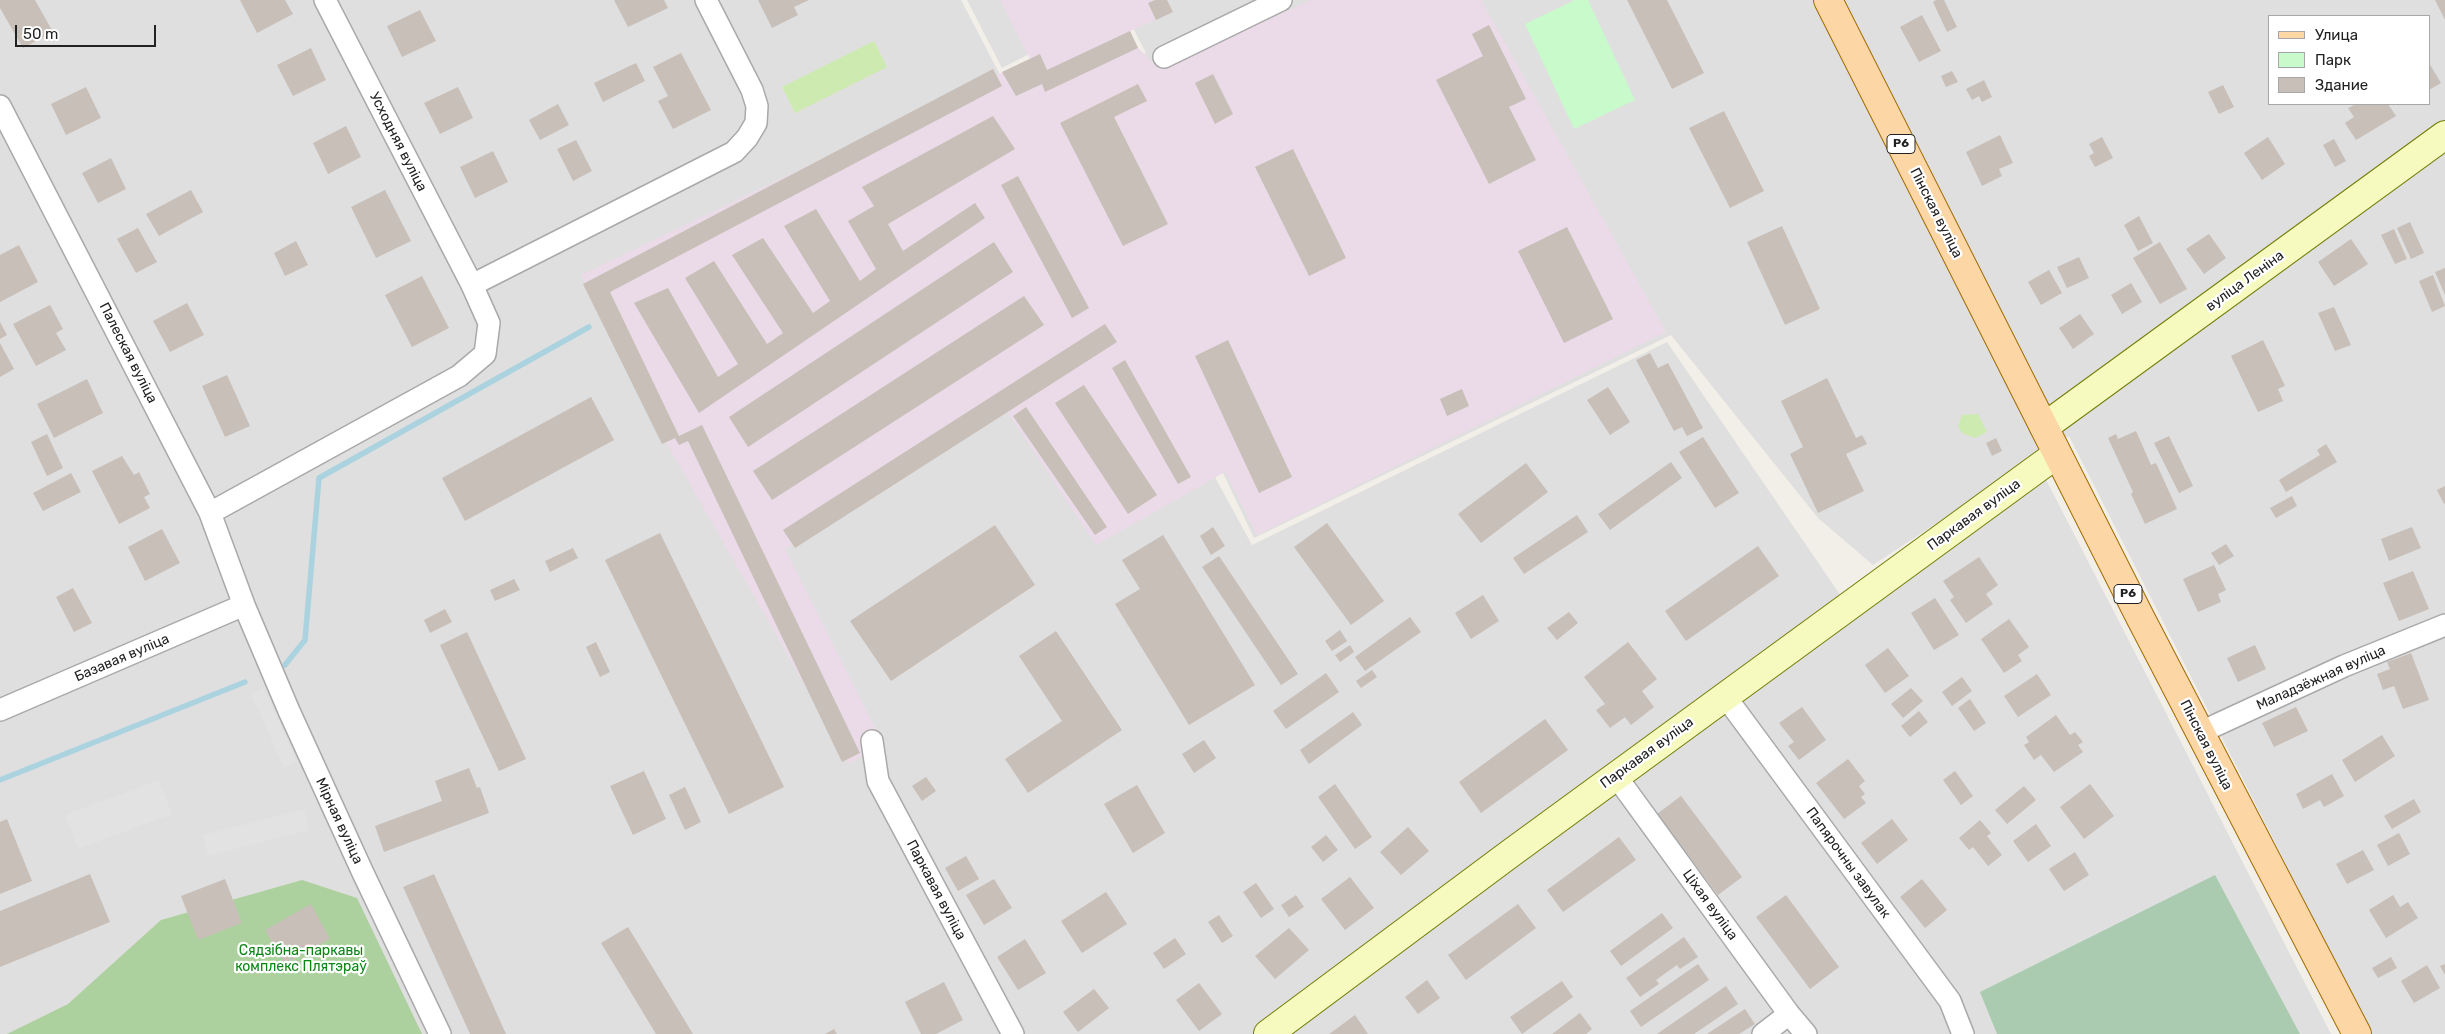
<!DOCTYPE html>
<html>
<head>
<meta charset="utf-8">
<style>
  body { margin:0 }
  #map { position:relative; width:2445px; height:1034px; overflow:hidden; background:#f2efe9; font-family:Rubik,sans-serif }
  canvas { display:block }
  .legend { position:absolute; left:2268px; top:15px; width:162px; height:90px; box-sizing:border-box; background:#fff; border:1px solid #a7a7a7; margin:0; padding:6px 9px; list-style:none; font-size:15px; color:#222 }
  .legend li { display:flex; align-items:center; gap:10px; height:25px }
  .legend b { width:25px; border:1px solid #a7a7a7 }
  .scale { position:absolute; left:15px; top:25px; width:141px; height:22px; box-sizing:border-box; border:2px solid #222; border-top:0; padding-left:6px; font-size:15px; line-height:18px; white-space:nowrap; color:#222; -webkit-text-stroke:4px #fff; paint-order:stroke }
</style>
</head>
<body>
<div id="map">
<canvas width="2445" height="1034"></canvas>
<ul class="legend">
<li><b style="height:6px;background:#fcd6a4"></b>Улица</li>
<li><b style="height:14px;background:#c8facc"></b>Парк</li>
<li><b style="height:14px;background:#c7bfb8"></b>Здание</li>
</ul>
<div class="scale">50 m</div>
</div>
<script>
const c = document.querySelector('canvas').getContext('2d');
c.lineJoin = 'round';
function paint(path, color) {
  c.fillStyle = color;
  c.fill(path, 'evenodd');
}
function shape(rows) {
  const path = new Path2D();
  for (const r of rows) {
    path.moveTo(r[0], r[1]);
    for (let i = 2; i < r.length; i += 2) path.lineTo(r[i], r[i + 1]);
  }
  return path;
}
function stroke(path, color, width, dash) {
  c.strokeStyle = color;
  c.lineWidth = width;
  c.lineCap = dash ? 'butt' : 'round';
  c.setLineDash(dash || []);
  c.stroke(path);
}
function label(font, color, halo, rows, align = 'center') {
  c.font = font + ' Rubik,sans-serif';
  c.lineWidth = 4.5;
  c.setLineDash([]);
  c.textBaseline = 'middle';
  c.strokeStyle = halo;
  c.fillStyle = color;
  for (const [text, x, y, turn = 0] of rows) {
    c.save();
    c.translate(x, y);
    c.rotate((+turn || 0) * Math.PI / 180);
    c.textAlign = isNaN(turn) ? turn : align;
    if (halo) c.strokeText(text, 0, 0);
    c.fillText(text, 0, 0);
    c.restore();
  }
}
const residential = shape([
  [0,0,961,0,1104,274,1252,545,1667,342,1841,596,2037,462,2331,1034,0,1034],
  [967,0,2445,0,2445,1034,2372,1034,2069,436,1873,565,1818,518,1671,335,1254,538,1122,261,1043,104,1146,53,1133,28,1041,48,1002,68],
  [2269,16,2429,16,2429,104,2269,104]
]);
const industrial = shape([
  [1000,0,1167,0,1173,12,1130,31,1138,48,1160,69,1311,0,1481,0,1666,332,1257,535,1225,472,1096,545,1006,410,785,549,882,742,850,764,667,444,581,275,1030,59]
]);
const grass = shape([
  [874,41,887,67,795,113,782,87],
  [1978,414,1987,432,1975,438,1962,433,1958,426,1962,415]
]);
const forest = shape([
  [302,880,357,898,422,1034,7,1034,68,1004,161,920]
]);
const cemetery = shape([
  [2215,875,2300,1034,1997,1034,1980,992]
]);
const park = shape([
  [1575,0,1588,0,1635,100,1574,129,1525,24]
]);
const parking = shape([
  [264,688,297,762,284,768,251,694],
  [159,780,172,814,78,849,65,815],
  [304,809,309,830,208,856,203,835]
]);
const stream = shape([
  [285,665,305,640,319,478,589,327],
  [0,780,245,682]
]);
const building = shape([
  [0,0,35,0,53,32,23,48,0,8],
  [240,0,285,0,293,14,257,33],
  [614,0,664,0,668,8,628,27],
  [758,0,809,0,794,7,798,15,772,28],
  [1155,0,1167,0,1173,12,1156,20,1148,3],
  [1627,0,1667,0,1704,73,1672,89],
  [1936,0,1944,0,1957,27,1947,32,1933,2],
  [2435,0,2445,0,2445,20],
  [420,10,436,41,402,57,387,26],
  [1922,15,1941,51,1919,62,1900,27],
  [1489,25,1526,99,1509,107,1536,160,1489,184,1436,80,1483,56,1472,34],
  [1130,31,1138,48,1045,92,1042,84,1016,96,1002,72,1040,54,1047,70],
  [311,48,326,80,293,96,277,65],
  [681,53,711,110,673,129,658,101,668,96,653,67],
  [636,63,645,81,603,102,594,83],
  [2429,63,2441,83,2429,90],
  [993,69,1002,86,610,292,679,436,702,425,860,753,842,762,688,441,679,445,675,438,662,444,583,284],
  [1952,71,1958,82,1946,87,1941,76],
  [1213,74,1233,114,1215,124,1195,83],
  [1984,80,1992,97,1982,102,1979,96,1972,100,1966,89],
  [1138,84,1147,101,1114,117,1168,224,1123,246,1060,123],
  [2223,85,2234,107,2219,114,2208,92],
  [86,87,101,118,66,135,51,104],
  [458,87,473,118,440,134,424,103],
  [558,104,569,125,540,140,529,120],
  [2356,104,2388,104,2396,116,2356,140,2345,123,2354,117,2348,108],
  [1724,111,1764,191,1730,208,1689,128],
  [993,116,1015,149,888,224,903,251,975,203,985,218,699,413,634,303,668,288,718,377,738,364,685,278,714,261,767,344,783,333,732,255,763,238,813,313,830,301,784,226,816,209,860,281,876,269,848,221,874,206,862,187],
  [346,126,361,157,328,174,313,143],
  [2000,135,2013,163,1999,169,2002,176,1982,186,1966,152],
  [2102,137,2113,158,2095,167,2089,156,2094,153,2089,144],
  [2268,137,2285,164,2262,180,2244,153],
  [2334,139,2346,161,2335,167,2323,145],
  [576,140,592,171,573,181,557,149],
  [1293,149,1346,258,1309,276,1255,167],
  [493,151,508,182,475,198,460,167],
  [111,158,126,189,98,203,82,173],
  [1018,176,1089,308,1072,318,1001,185],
  [191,190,203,212,159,236,146,214],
  [385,190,411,241,376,258,351,207],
  [2139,216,2153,243,2138,251,2124,225],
  [2410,222,2424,253,2411,259,2397,228],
  [1782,226,1820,309,1785,325,1747,242],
  [1567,227,1613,319,1564,343,1518,251],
  [138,228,157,262,136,273,117,239],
  [2394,229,2407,259,2395,264,2381,235],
  [2209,234,2226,258,2204,274,2186,249],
  [2351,239,2368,264,2334,286,2318,262],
  [296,241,308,265,285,276,274,253],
  [994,242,1013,272,748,447,729,417],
  [2160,242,2187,289,2160,304,2133,258],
  [19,245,38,282,0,302,0,255],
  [2079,257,2089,278,2067,288,2057,267],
  [2445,268,2445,295,2435,272],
  [2049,270,2062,293,2041,305,2028,282],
  [2433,275,2445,306,2432,312,2419,281],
  [422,276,449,328,412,347,385,295],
  [2131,283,2142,302,2122,314,2111,295],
  [1024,296,1044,325,772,500,753,471],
  [187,303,204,335,170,352,153,321],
  [50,305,63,329,56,333,66,350,36,366,13,324],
  [2334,307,2351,345,2335,351,2318,313],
  [2080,314,2094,334,2073,349,2059,328],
  [0,322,7,335,0,339],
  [1105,324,1117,342,795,548,783,530],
  [1228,340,1292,477,1259,493,1195,356],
  [2263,340,2285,386,2278,389,2283,401,2258,412,2231,356],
  [0,343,14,369,0,377],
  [1650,353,1658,368,1668,363,1703,428,1687,436,1682,427,1674,431,1636,360],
  [1125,360,1191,477,1178,484,1112,368],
  [227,375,250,426,225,437,202,386],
  [1827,378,1856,438,1862,435,1867,444,1846,454,1864,491,1818,513,1790,454,1803,447,1781,401],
  [87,379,103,413,54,438,37,404],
  [1084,385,1157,495,1128,514,1055,403],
  [1608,387,1630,422,1610,435,1587,400],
  [1462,389,1469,406,1447,416,1440,399],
  [591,397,614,440,465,521,442,478],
  [1026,407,1107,527,1095,535,1013,416],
  [2136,431,2151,465,2156,463,2177,509,2145,524,2131,494,2133,492,2108,438,2116,434,2118,439],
  [47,434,63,468,47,476,31,442],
  [2169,436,2193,486,2179,493,2154,443],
  [1703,437,1739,493,1715,508,1679,452],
  [1996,438,2002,451,1992,456,1986,443],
  [2326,444,2337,462,2286,492,2279,480,2320,455,2317,450],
  [122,456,134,475,139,472,150,494,144,497,150,508,119,524,92,471],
  [1671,462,1682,478,1610,530,1598,514],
  [1526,463,1548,492,1481,543,1458,514],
  [71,473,81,492,43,511,33,493],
  [2445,486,2445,503,2444,504,2437,490],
  [2292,496,2297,506,2276,518,2270,508],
  [1577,515,1588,532,1524,574,1513,558],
  [1327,523,1384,601,1351,625,1294,547],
  [995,525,1035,585,891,681,850,621],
  [1213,527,1225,546,1211,555,1200,536],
  [2412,527,2421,548,2389,561,2381,539],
  [162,529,180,563,145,581,128,547],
  [660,533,784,787,729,814,605,560],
  [1163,535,1255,685,1189,725,1115,604,1140,589,1122,560],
  [2226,544,2234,556,2219,565,2211,553],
  [1758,546,1779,576,1686,641,1665,611],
  [573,548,578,558,550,572,545,561],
  [1219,556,1298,674,1281,685,1202,567],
  [1979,557,1998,585,1986,594,1993,604,1966,623,1950,600,1954,597,1943,581],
  [2214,565,2226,590,2218,594,2221,602,2198,612,2183,579],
  [2413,571,2429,609,2399,621,2383,583],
  [514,579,520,590,495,601,490,590],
  [73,588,92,623,74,632,56,597],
  [1483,595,1499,621,1471,639,1455,613],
  [1935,598,1959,635,1934,650,1911,613],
  [445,609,452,622,430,633,424,620],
  [1569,612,1578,623,1557,640,1547,628],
  [1410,617,1421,632,1365,671,1355,657],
  [2009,619,2029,647,2018,655,2022,661,2004,673,1981,639],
  [1340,630,1347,641,1332,651,1325,641],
  [1056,631,1122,730,1028,793,1005,759,1062,721,1019,656],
  [467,632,526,759,499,771,440,645],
  [596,642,610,672,600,677,586,647],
  [1628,642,1657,679,1642,691,1654,707,1631,725,1625,717,1610,728,1596,710,1605,704,1584,677],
  [1350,645,1354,652,1340,662,1335,655],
  [2255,645,2266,669,2238,682,2227,658],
  [1888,648,1909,676,1885,693,1865,665],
  [2411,653,2429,700,2403,709,2394,686,2383,690,2377,674,2390,669,2387,662],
  [1372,670,1377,677,1361,688,1356,681],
  [1326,673,1339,692,1286,729,1273,711],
  [2037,674,2051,695,2018,717,2004,696],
  [1962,677,1972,691,1952,706,1942,692],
  [1911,688,1923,701,1903,718,1891,704],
  [1970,699,1986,723,1974,731,1958,708],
  [1802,707,1826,740,1799,760,1788,746,1794,742,1779,723],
  [2296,707,2308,731,2274,747,2262,723],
  [1919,711,1928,722,1910,737,1901,726],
  [1353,712,1362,725,1309,764,1300,750],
  [2056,715,2070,735,2075,732,2083,742,2078,745,2083,752,2054,772,2041,755,2034,760,2024,745,2029,742,2026,737],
  [1545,719,1568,750,1481,813,1459,782],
  [2382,735,2395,756,2355,782,2342,760],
  [1204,740,1216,758,1194,773,1182,754],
  [1848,759,1865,781,1859,786,1865,794,1861,797,1866,803,1844,819,1816,783],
  [469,768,477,788,480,787,489,813,384,852,375,826,442,801,435,781],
  [644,771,666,819,633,835,610,786],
  [1955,771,1973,796,1961,805,1943,780],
  [2332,774,2344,796,2324,807,2320,800,2303,809,2296,794],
  [926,777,936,791,922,801,912,786],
  [1335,784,1372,837,1355,849,1318,797],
  [2090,784,2114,816,2084,839,2060,807],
  [1137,785,1165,833,1133,853,1104,804],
  [2024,786,2036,800,2007,824,1995,810],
  [685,787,701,822,685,830,669,795],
  [1681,796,1742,877,1718,895,1657,814],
  [2414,799,2421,812,2392,829,2384,816],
  [7,819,32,881,0,894,0,822],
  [1892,819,1908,840,1877,864,1861,843],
  [1980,820,1991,833,1987,836,2002,855,1988,866,1973,847,1969,850,1959,838],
  [2036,824,2051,846,2028,862,2013,841],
  [1408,827,1429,851,1401,875,1380,852],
  [2399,833,2410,854,2388,866,2377,845],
  [1326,835,1338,850,1323,862,1311,847],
  [1619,837,1636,860,1563,912,1547,890],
  [2363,850,2374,870,2347,884,2336,864],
  [2075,852,2089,875,2064,891,2049,869],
  [966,856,979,879,958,891,945,868],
  [90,874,110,922,0,967,0,911],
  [434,874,506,1034,470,1034,403,887],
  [1350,877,1374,908,1345,930,1321,899],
  [225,879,242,923,198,940,181,896],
  [994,879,1012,908,984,925,966,895],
  [1922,879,1947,910,1925,928,1900,897],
  [1256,883,1274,909,1261,918,1243,892],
  [1106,892,1127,924,1082,953,1061,921],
  [1296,895,1304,907,1289,917,1281,905],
  [1786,895,1839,967,1810,989,1756,917],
  [2393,895,2400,907,2408,902,2418,918,2386,938,2369,910],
  [311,904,330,939,284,964,265,930],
  [1518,904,1536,928,1466,980,1448,955],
  [1662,913,1673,928,1621,966,1610,951],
  [1219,915,1233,936,1222,943,1208,922],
  [628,927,693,1034,656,1034,601,943],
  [1289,928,1309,950,1275,979,1255,956],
  [1684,937,1698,957,1680,969,1677,965,1656,980,1659,984,1640,997,1626,978],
  [1175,938,1186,954,1164,969,1153,953],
  [1025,939,1046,973,1018,990,997,957],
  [2391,957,2397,968,2378,978,2372,968],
  [1698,964,1709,980,1641,1027,1630,1011],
  [2445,964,2445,975,2440,966],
  [2427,965,2440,988,2414,1003,2401,981],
  [1427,980,1440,998,1418,1014,1405,997],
  [1562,981,1573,997,1522,1034,1510,1017],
  [944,982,963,1020,936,1034,921,1034,905,1002],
  [1199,983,1222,1014,1199,1031,1176,1000],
  [1726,986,1738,1004,1694,1034,1657,1034],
  [1094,989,1109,1008,1078,1032,1063,1012],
  [1745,1009,1755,1024,1739,1034,1707,1034],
  [1580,1013,1592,1029,1586,1034,1552,1034],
  [1355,1015,1368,1034,1329,1034,1332,1032],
  [834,1029,837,1034,825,1034]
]);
const street = shape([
  [325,0,472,285],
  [1164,57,1281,0],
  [0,106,210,513,244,605,289,711,363,873,440,1034],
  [210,513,459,376,485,354,489,323,472,285,734,152,747,138,756,123,757,106,752,90,706,0],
  [1725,696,1950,1001,1963,1034],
  [0,710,244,605],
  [2199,733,2344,666,2445,625],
  [872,741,878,781,1013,1034],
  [1616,776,1789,1014,1806,1034],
  [1763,1034,1789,1014]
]);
const secondary = shape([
  [2044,427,2445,135],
  [1268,1034,1511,853,2057,454]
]);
const primary = shape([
  [1828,0,2140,617,2357,1034]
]);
const shields = [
  [1901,144,28],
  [2128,594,28]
];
const shieldNames = [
  ["Р6",1901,144],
  ["Р6",2128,594]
];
const streetNames = [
  ["Усходняя вуліца",398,142,63],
  ["Пінская вуліца",1936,213,63],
  ["вуліца Леніна",2245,281,-36],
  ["Палеская вуліца",128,353,63],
  ["Паркавая вуліца",1974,515,-36],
  ["Базавая вуліца",122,658,-23],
  ["Маладзёжная вуліца",2321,678,-24],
  ["Пінская вуліца",2206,745,63],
  ["Паркавая вуліца",1647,753,-36],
  ["Мірная вуліца",339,821,65],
  ["Папярочны завулак",1848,863,54],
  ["Паркавая вуліца",936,890,62],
  ["Ціхая вуліца",1710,905,54]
];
const parkNames = [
  ["Сядзібна-паркавы",301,951],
  ["комплекс Плятэраў",301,967]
];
paint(residential, '#e0dfdf');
paint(industrial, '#ebdbe8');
paint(grass, '#cdebb0');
paint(forest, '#add19e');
paint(cemetery, '#aacbaf');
paint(park, '#c8facc');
paint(parking, '#e2e2e2');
stroke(stream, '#aad3df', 5.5);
paint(building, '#c7bfb8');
stroke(street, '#a9a9a9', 24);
stroke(secondary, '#707d05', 30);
stroke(primary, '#a06b00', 30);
stroke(street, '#fff', 21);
stroke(secondary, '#f7fabf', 28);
stroke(primary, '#fcd6a4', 28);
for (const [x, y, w] of shields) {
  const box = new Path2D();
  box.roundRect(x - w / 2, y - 9.5, w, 19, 4);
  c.fillStyle = '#fff';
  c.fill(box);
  stroke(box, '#222', 1);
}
label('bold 12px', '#222', null, shieldNames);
label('14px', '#222', '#fff', streetNames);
label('14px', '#0c8416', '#fff', parkNames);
</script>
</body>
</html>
